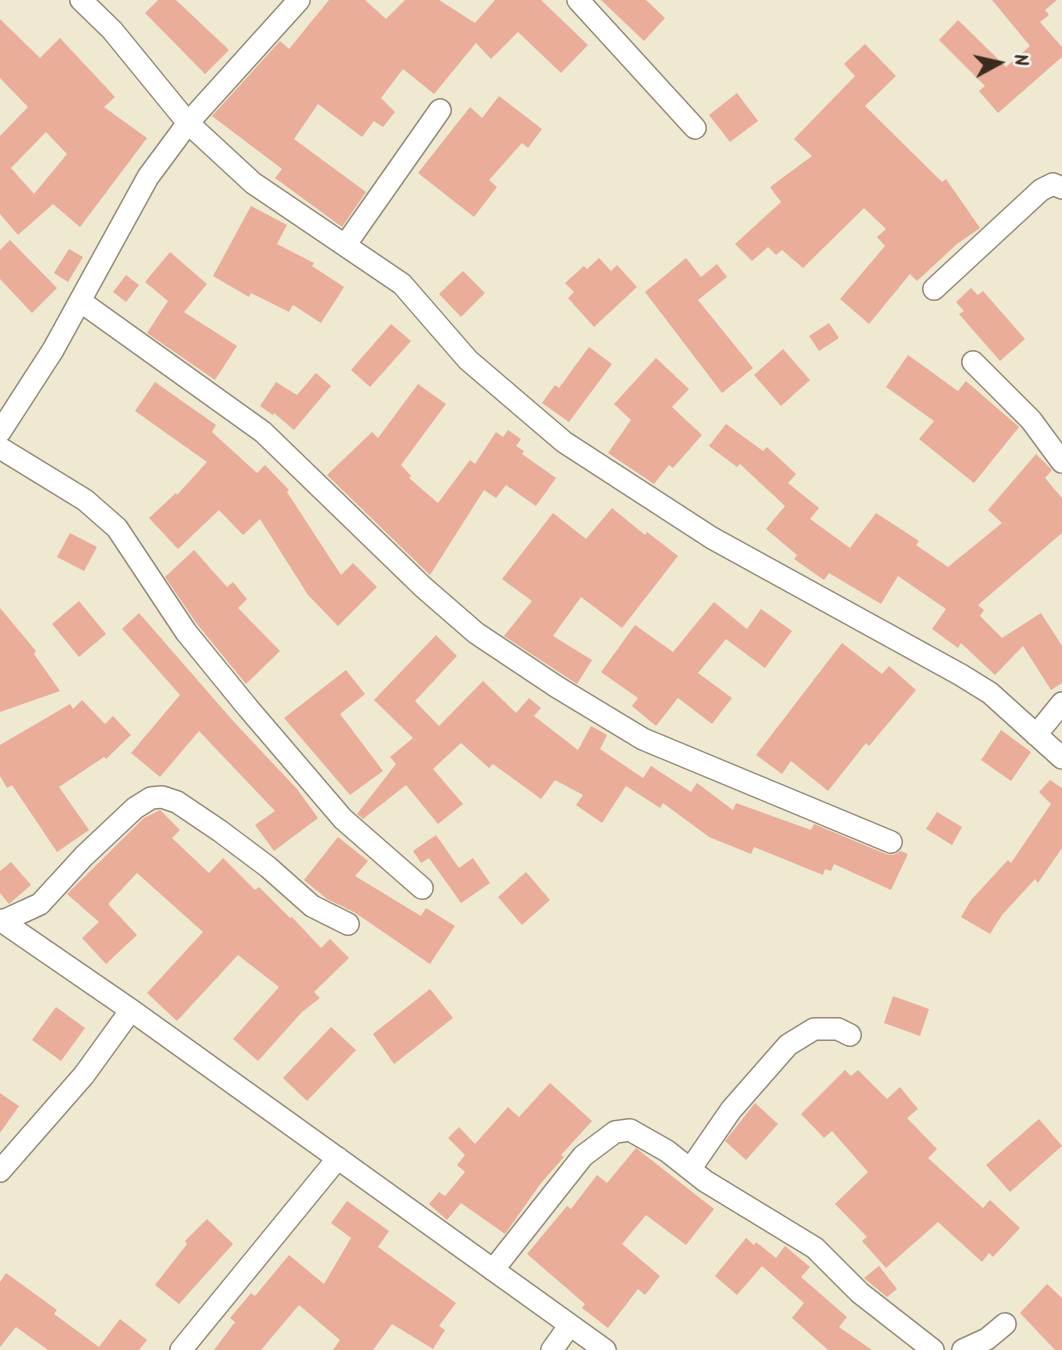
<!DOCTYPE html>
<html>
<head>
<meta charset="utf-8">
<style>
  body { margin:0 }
  #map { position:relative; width:1062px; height:1350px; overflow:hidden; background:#efe9d2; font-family:Kalam,sans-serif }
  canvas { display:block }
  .north { position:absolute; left:964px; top:28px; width:70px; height:70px; -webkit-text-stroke:5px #f6f6f2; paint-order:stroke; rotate:82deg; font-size:19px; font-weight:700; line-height:28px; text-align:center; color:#3b2a1e }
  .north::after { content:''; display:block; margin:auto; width:24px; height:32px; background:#3b2a1e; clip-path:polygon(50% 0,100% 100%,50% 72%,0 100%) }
</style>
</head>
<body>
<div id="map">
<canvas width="1062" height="1350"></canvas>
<div class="north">N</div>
</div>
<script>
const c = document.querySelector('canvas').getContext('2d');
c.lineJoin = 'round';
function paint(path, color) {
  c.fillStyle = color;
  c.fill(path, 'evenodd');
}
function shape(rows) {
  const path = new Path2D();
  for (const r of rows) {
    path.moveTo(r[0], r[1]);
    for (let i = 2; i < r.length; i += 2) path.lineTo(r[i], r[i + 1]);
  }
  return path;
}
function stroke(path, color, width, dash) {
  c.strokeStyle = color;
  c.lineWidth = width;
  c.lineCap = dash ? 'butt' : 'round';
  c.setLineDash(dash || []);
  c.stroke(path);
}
const building = shape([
  [158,0,176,0,229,50,205,74,145,13],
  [329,0,365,0,386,19,405,0,439,0,475,23,495,0,541,0,588,45,561,73,518,32,491,59,476,43,434,94,403,69,381,98,395,112,383,127,374,121,362,137,318,104,294,139,366,192,342,227,275,178,282,169,212,116,280,41,289,49],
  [601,0,646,0,665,18,644,41],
  [992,0,1057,0,1045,10,1049,15,1040,22,1062,47,1062,57,998,113,979,91,985,86,939,40,958,20,1006,67,1030,46],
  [0,19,40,58,60,38,115,97,104,107,147,138,80,227,53,204,18,235,0,214,0,136,28,107,0,78],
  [46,132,67,154,34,194,11,168],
  [865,44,896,76,865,106,942,182,946,179,980,228,957,244,917,281,910,274,869,324,840,299,885,246,877,237,886,229,864,208,803,268,782,250,776,255,768,247,752,261,735,244,781,202,770,187,812,156,794,139,855,76,844,64],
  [737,93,758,121,730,142,709,115],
  [499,96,542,129,528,148,522,143,489,180,497,187,474,217,418,173,470,107,482,118],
  [251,206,287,225,277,244,314,263,312,266,344,287,321,323,293,305,289,312,251,293,249,297,213,276],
  [10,240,57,288,32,313,0,279,0,250],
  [69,249,83,257,68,282,54,273],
  [170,252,207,284,184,312,237,346,215,380,147,333,168,301,145,282],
  [599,258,611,271,617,265,637,287,594,327,568,298,574,292,565,283,584,266,587,269],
  [686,258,701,277,717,264,727,277,698,300,753,368,722,393,645,292],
  [463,271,485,293,461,317,439,294],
  [126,275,139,285,126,302,113,292],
  [971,288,978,295,983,291,1025,339,1000,361,959,314,964,311,956,302],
  [829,323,839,338,819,351,809,336],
  [391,324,411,341,370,387,351,370],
  [589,347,612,364,569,422,542,403,555,385,559,388],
  [783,349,810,380,781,406,754,375],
  [908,355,958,391,966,381,1019,427,974,483,919,439,934,421,886,387],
  [656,358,689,389,672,407,702,435,673,468,669,465,654,484,608,453,631,420,614,404],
  [316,373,331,386,294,430,274,413,273,415,260,406,276,382,297,395],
  [155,382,216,425,212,432,257,473,265,465,289,490,287,492,341,575,353,563,377,587,338,626,308,595,260,519,243,535,219,510,178,549,149,518,176,493,177,495,207,462,135,411],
  [418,384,446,404,401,465,411,476,409,478,438,503,470,460,475,464,496,432,503,437,508,430,521,439,516,446,524,451,522,454,556,478,536,506,506,485,496,498,484,490,430,575,327,475,372,432,378,438],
  [726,424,763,451,767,447,796,474,788,483,819,508,810,519,850,548,876,513,919,541,916,545,948,567,1002,523,988,510,1036,454,1052,470,1045,478,1062,498,1062,533,978,605,984,610,980,616,1002,638,1041,613,1062,646,1062,683,1051,690,1023,646,995,675,961,643,958,648,932,629,946,609,898,576,881,604,829,573,824,580,794,559,797,555,766,529,785,506,740,464,737,467,709,446],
  [612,508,645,535,647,532,678,556,622,628,581,597,553,636,592,660,577,684,504,636,532,601,502,579,553,513,586,539],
  [70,533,97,547,84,571,57,557],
  [194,550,227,587,233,582,247,599,238,608,280,651,246,684,197,624,165,577],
  [79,601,106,634,79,657,52,624],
  [714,602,747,629,761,609,792,631,765,668,726,639,698,673,732,698,712,724,678,698,656,726,632,706,638,698,601,672,635,625,673,652],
  [0,608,36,651,34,654,60,691,0,712],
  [139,613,234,722,297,789,318,818,274,851,255,825,275,811,199,731,160,777,131,753,180,695,122,629],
  [436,635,457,656,415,701,439,726,483,681,516,713,529,698,541,708,534,716,578,750,591,726,607,735,600,749,643,778,651,766,691,792,697,783,733,810,736,803,811,830,814,824,886,854,893,855,901,851,908,854,891,890,834,864,831,871,825,869,823,875,754,847,751,854,709,837,663,803,660,808,626,786,602,823,576,805,583,795,555,780,541,799,493,764,489,768,461,743,433,769,463,804,438,824,406,785,363,819,357,814,396,764,390,757,413,738,374,700],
  [842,643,882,674,889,666,916,690,869,746,866,743,828,791,791,761,782,774,756,755],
  [346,670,365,694,340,714,383,771,350,795,284,718],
  [82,700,105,724,113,716,131,735,106,759,104,757,59,787,89,830,57,852,12,785,7,788,0,776,0,745,70,704,73,709],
  [1001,730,1031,752,1011,781,981,760],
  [1050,780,1062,788,1062,848,1038,883,1035,879,1002,915,990,934,961,917,971,900,1008,860,1011,863,1051,804,1039,792],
  [160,810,180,830,172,838,209,873,223,858,255,890,259,887,290,918,292,917,321,948,330,939,349,958,314,992,320,998,302,1012,258,1061,233,1039,279,987,238,955,177,1021,147,993,203,932,137,873,108,904,137,935,106,964,82,938,99,922,67,894,144,818],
  [937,812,962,827,952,845,926,829],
  [436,835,459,868,473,858,490,883,461,903,429,858,421,863,413,851],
  [338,837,368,861,355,876,421,916,426,908,455,926,430,964,354,912,327,899,304,880],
  [11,862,31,885,9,904,0,893,0,871],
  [526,872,550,900,522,925,498,897],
  [430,989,453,1018,394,1064,373,1034],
  [893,996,929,1009,920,1036,884,1023],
  [56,1007,85,1028,61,1061,32,1040],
  [331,1027,356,1050,307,1101,283,1078],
  [845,1070,851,1076,858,1070,887,1099,900,1087,918,1109,907,1118,937,1149,928,1158,983,1208,990,1200,1020,1228,993,1257,989,1253,982,1262,938,1222,886,1268,862,1241,867,1237,835,1204,868,1172,832,1131,824,1138,801,1114],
  [550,1083,592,1121,561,1155,564,1157,541,1183,505,1234,461,1203,447,1220,429,1204,439,1192,445,1196,465,1172,457,1165,465,1155,448,1138,459,1127,475,1144,508,1107,519,1117],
  [0,1093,19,1106,0,1133],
  [755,1103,778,1124,746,1160,725,1141],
  [1039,1119,1062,1146,1010,1192,986,1165],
  [636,1148,714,1209,686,1245,646,1215,622,1244,660,1276,645,1295,638,1289,608,1328,582,1308,585,1304,527,1254,567,1206,571,1209,597,1175,607,1183],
  [347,1201,389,1231,378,1247,456,1303,439,1326,445,1330,433,1349,392,1324,373,1350,333,1350,340,1340,299,1305,261,1350,214,1350,235,1322,230,1318,251,1293,255,1296,289,1255,324,1284,351,1238,331,1223],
  [207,1219,233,1244,179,1304,155,1285,187,1244,185,1241],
  [746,1238,754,1245,756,1242,776,1258,785,1246,810,1267,801,1277,847,1317,839,1327,872,1350,828,1350,792,1318,804,1303,762,1266,737,1295,715,1276],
  [879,1266,897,1289,887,1297,864,1278],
  [6,1273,57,1310,54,1314,99,1347,120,1319,147,1340,139,1350,48,1350,16,1327,0,1347,0,1282],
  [1047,1284,1062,1298,1062,1350,1055,1350,1020,1313]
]);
const minor = shape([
  [81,0,112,30,188,123,253,183,402,284,468,360,564,442,712,538,961,675,990,693,1062,758],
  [578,0,695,128],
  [346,244,440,110],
  [934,289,1041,190,1053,184,1062,188],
  [80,301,263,432,423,587,476,633,557,687,643,739,891,842],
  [973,362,1031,420,1062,462],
  [0,432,53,350,148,177,188,123,299,0],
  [0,448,85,500,117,528,186,632,248,708,343,819,422,888],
  [1036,735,1062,703],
  [0,920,131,1010,605,1350],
  [3,921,40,904,84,856,135,808,151,798,162,797,177,802,220,831,268,867,312,906,348,924],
  [691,1168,731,1110,788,1045,814,1029,838,1029,850,1035],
  [0,1171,84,1075,131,1010],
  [493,1270,583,1156,615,1132,630,1130,667,1151,705,1181,815,1248,860,1293,933,1350],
  [181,1350,338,1158],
  [552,1350,570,1325],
  [963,1350,987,1339,1005,1324]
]);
paint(building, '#e9ad9a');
stroke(minor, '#958a78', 24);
stroke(minor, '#fff', 21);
</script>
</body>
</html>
